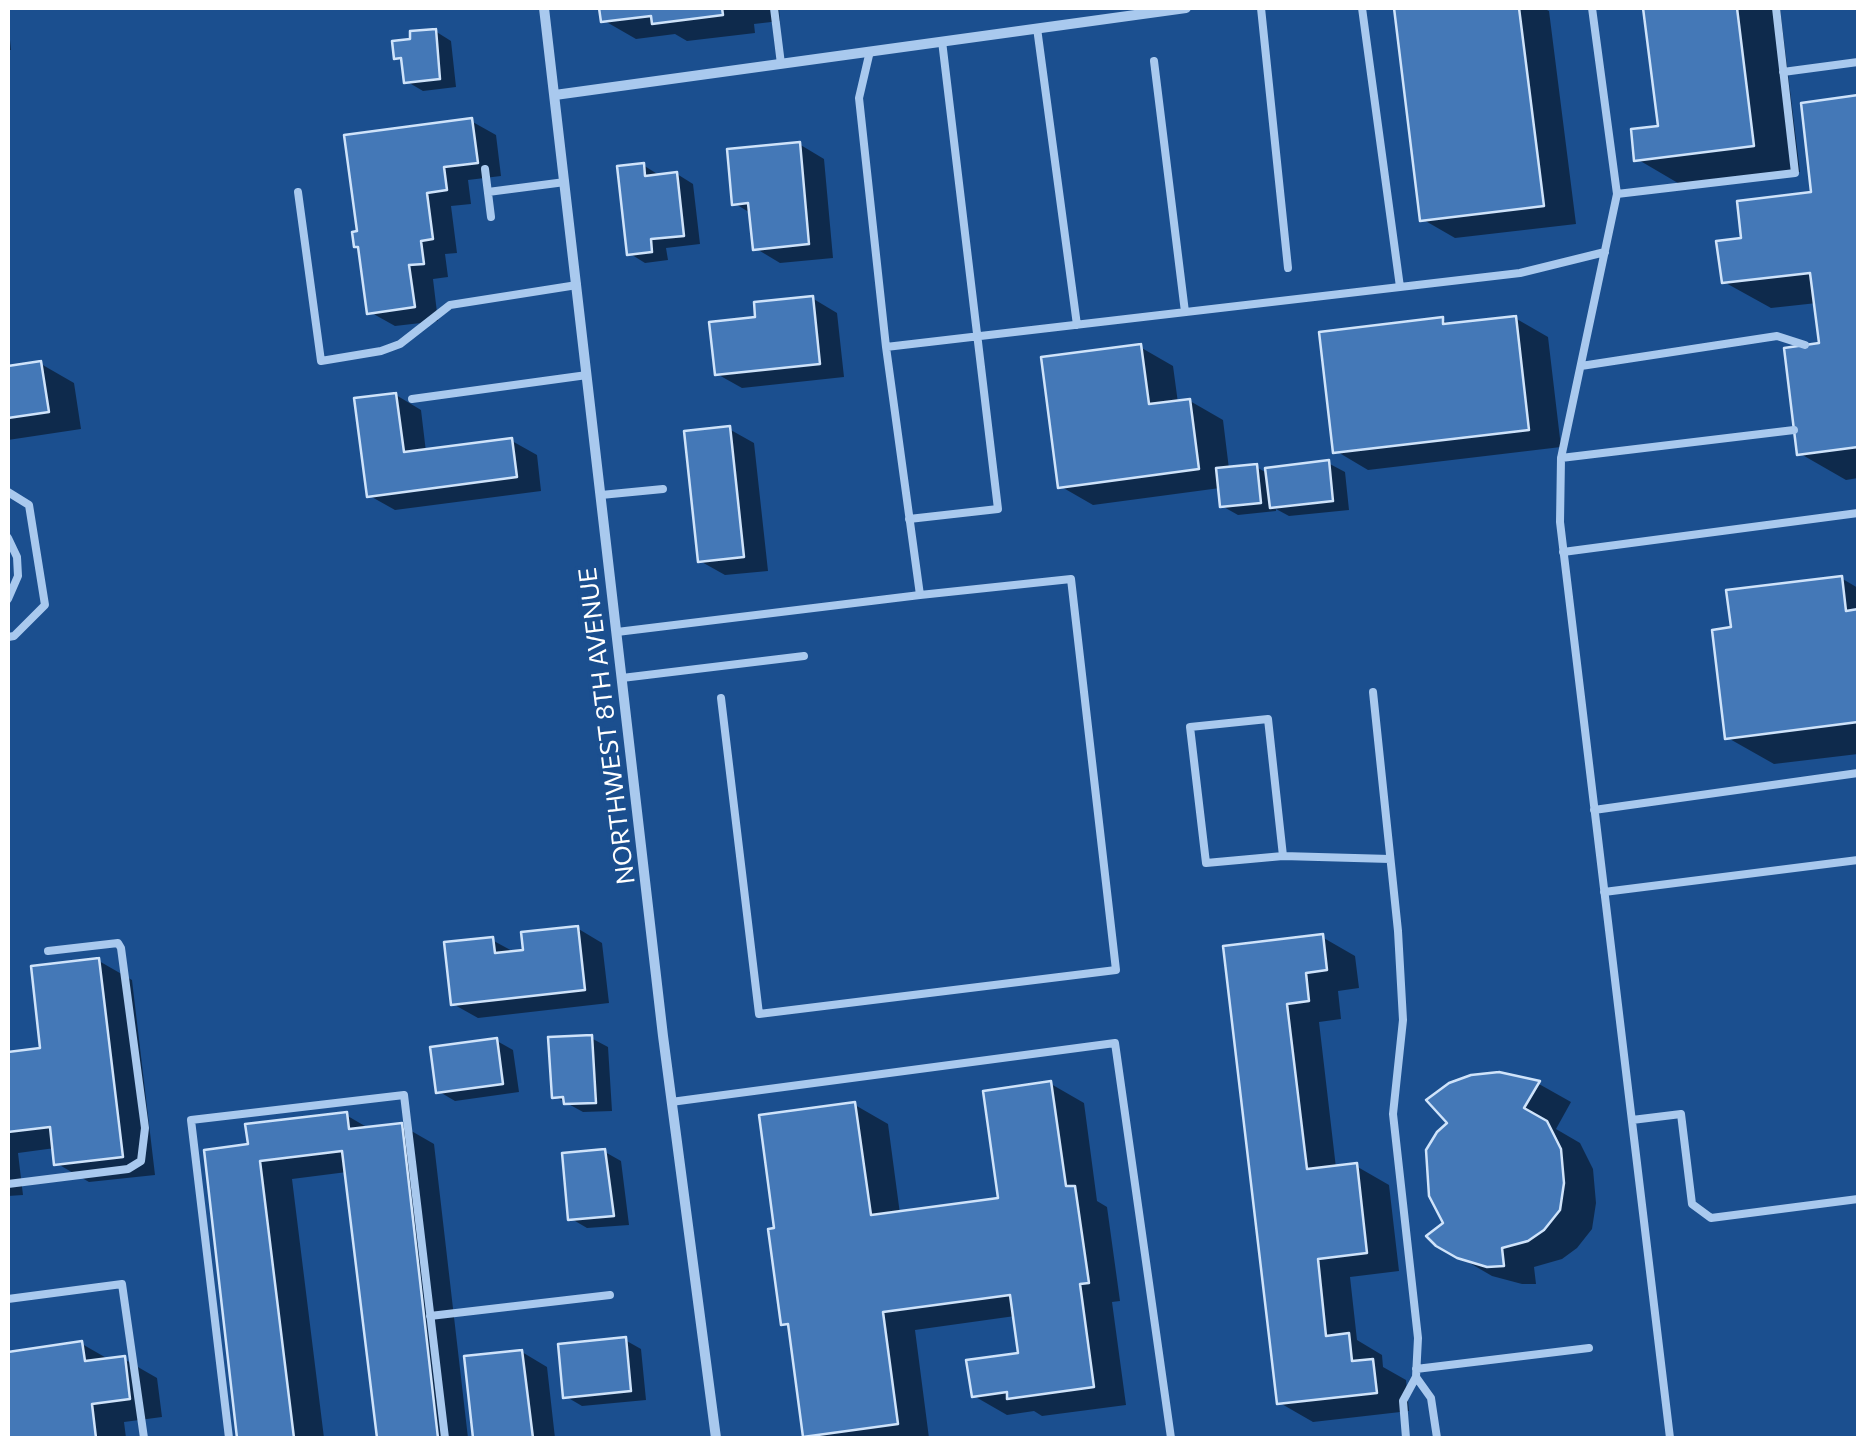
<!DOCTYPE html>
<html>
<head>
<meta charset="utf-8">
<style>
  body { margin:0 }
  #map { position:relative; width:1866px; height:1446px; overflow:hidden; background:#1b4f8f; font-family:Commissioner,sans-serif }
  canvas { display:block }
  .frame { position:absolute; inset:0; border:10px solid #fff; pointer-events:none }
</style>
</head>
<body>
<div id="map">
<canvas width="1866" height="1446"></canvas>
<div class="frame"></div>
</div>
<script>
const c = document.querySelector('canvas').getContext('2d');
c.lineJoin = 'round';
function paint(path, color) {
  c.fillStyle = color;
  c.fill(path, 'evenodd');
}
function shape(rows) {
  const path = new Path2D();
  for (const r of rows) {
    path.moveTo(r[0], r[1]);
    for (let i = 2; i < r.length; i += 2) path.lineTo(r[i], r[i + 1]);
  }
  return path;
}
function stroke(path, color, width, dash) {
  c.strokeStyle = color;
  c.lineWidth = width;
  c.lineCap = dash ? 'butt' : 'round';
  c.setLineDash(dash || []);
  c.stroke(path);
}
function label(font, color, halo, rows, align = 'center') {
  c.font = font + ' Commissioner,sans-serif';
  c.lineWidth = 8;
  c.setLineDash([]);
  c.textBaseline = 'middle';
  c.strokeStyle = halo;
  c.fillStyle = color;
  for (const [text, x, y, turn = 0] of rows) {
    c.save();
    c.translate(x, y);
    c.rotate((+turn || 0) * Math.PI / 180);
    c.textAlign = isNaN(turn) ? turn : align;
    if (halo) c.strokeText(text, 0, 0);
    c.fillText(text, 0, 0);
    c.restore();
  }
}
const shadow = shape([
  [601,8,779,8,780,21,754,24,755,33,687,41,675,34,636,39,603,20],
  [1397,8,1543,8,1549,11,1576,224,1455,238,1422,219],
  [1646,8,1780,8,1800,172,1683,186,1637,159,1660,128],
  [8,20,11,50,8,50],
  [435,31,451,41,456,87,423,91,406,81,404,62,397,58,413,41],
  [1858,98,1858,478,1846,480,1799,453,1822,345,1817,303,1771,308,1724,282,1744,240,1814,194,1803,105],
  [471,121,496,135,501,176,468,180,471,204,451,206,457,253,445,254,448,277,433,279,438,321,395,326,370,312,361,249],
  [799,144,824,159,833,258,780,263,755,248,752,214,734,203],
  [643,165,659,175,677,174,693,184,700,244,666,248,668,260,645,263,629,253],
  [812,298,837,313,844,377,742,388,717,374,758,319],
  [1515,318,1548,337,1561,447,1368,470,1336,451,1442,320,1453,326],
  [1140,347,1173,366,1178,403,1190,401,1223,420,1229,469,1256,467,1269,474,1328,463,1345,472,1349,510,1289,516,1276,509,1276,511,1238,515,1222,506,1220,488,1093,505,1060,486],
  [41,364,74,383,81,429,8,440,8,369],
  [396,395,421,410,426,452,512,441,537,455,541,491,395,510,370,496],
  [729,429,754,443,768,571,725,575,700,561],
  [1841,578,1858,588,1858,754,1774,764,1728,738,1733,630],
  [577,928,602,943,609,1003,478,1018,453,1004,492,940,516,953],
  [1322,937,1355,956,1359,988,1338,991,1341,1019,1319,1022,1336,1168,1356,1166,1389,1185,1399,1271,1350,1277,1357,1340,1382,1355,1383,1367,1406,1380,1409,1411,1313,1422,1280,1403,1225,948],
  [99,961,132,980,155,1175,89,1182,56,1163,55,1148,18,1153,23,1195,8,1196,8,1053,43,1050],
  [591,1038,608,1047,612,1111,583,1112,554,1096],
  [497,1041,513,1050,519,1092,455,1101,438,1091],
  [1499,1075,1539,1084,1571,1102,1556,1129,1580,1143,1593,1169,1596,1203,1592,1229,1577,1248,1562,1259,1534,1267,1536,1284,1522,1284,1492,1276,1437,1244],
  [1051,1084,1084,1103,1097,1201,1107,1207,1120,1301,1112,1302,1126,1405,1042,1416,1034,1411,1007,1415,974,1396,1020,1355,1015,1316,915,1330,929,1438,811,1438,805,1435,790,1327,783,1323,777,1230,855,1105,888,1124,900,1214,1000,1200],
  [346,1115,370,1129,401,1125,434,1144,468,1438,380,1438,347,1172,292,1179,324,1438,240,1438,207,1152,250,1147],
  [605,1152,621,1161,629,1225,587,1228,570,1218],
  [625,1340,641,1349,646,1400,582,1406,565,1396],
  [82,1344,110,1360,124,1359,157,1378,162,1417,124,1422,126,1438,8,1438,8,1354],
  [522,1352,547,1367,555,1438,476,1438,467,1359]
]);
const building = shape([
  [599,8,722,8,723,15,652,24,651,16,601,22,599,8],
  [1394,8,1519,8,1544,206,1420,221,1394,8],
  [1643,8,1737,8,1754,146,1634,161,1631,129,1658,126,1643,8],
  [436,29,440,79,404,83,401,58,394,59,392,41,410,39,410,31,436,29],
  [1858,95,1858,447,1797,455,1784,348,1819,343,1810,273,1722,283,1716,241,1741,238,1737,201,1811,192,1801,103,1858,95],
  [472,118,478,163,444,167,447,190,427,193,433,239,421,241,424,264,409,265,415,307,367,314,358,247,354,247,352,232,357,231,344,135,472,118],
  [800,142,809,244,753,250,748,203,732,205,727,149,800,142],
  [644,163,645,176,677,172,684,236,651,239,652,252,627,255,617,166,644,163],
  [813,296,820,364,715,375,709,322,755,317,754,302,813,296],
  [1516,316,1529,430,1333,453,1319,332,1443,317,1443,324,1516,316],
  [1141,344,1149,404,1190,399,1199,469,1058,488,1041,357,1141,344],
  [41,361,49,412,8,418,8,366,41,361],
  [396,393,404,452,512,438,517,477,367,497,354,398,396,393],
  [730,426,744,557,698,562,684,431,730,426],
  [1329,460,1333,501,1270,508,1265,468,1329,460],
  [1257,464,1261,503,1220,507,1216,468,1257,464],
  [1842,576,1846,611,1858,609,1858,722,1725,739,1712,630,1731,627,1726,590,1842,576],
  [578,926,585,990,451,1005,444,942,493,937,495,953,523,950,521,932,578,926],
  [1323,934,1327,970,1306,973,1309,1001,1287,1004,1307,1169,1357,1163,1367,1253,1318,1259,1326,1336,1349,1333,1352,1361,1373,1359,1377,1393,1277,1404,1223,946,1323,934],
  [99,958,123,1157,54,1165,50,1127,8,1132,8,1052,40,1048,31,966,99,958],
  [592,1035,596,1103,564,1104,563,1097,552,1098,548,1037,592,1035],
  [497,1038,503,1084,436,1093,430,1047,497,1038],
  [1499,1072,1540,1081,1524,1108,1547,1121,1561,1149,1564,1183,1560,1210,1544,1230,1528,1241,1502,1248,1504,1266,1487,1267,1457,1258,1436,1246,1426,1236,1443,1223,1429,1196,1426,1150,1437,1132,1447,1123,1426,1100,1449,1083,1471,1075,1499,1072],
  [1051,1081,1066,1186,1075,1186,1089,1283,1080,1284,1094,1387,1007,1399,1007,1392,972,1397,966,1360,1018,1353,1010,1295,883,1312,898,1424,803,1437,788,1324,781,1325,768,1229,774,1228,759,1115,855,1102,871,1215,998,1198,983,1091,1051,1081],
  [347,1112,349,1129,402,1123,438,1438,377,1438,342,1151,260,1161,294,1438,237,1438,204,1150,248,1144,245,1124,347,1112],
  [605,1149,614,1216,568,1220,562,1153,605,1149],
  [626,1337,631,1391,563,1398,558,1344,626,1337],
  [82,1341,85,1361,125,1356,130,1399,92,1404,96,1438,8,1438,8,1352,82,1341],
  [522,1350,533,1438,473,1438,464,1356,522,1350]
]);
const lane = shape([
  [774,8,781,64],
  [1261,8,1288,268],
  [1362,8,1400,287],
  [1592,8,1617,194,1561,458,1560,522,1670,1438],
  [1037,28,1077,325],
  [870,51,859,98,886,347,1520,273,1605,252],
  [1154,61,1185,312],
  [1783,72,1858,62],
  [485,169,491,217],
  [298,192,321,361,381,351,400,344,450,305,577,285],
  [488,192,565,182],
  [1617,194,1795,173,1776,8],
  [1581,366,1777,336,1805,345],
  [412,399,587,375],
  [1561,458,1794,430],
  [8,492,29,505,45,605,14,636,8,637],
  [601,495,663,489],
  [909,519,998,509,942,41],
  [8,538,17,557,18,576,8,599],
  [1563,552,1858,513],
  [617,632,920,595,886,347],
  [622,678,804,656],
  [1373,692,1398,931,1403,1020,1393,1114,1418,1338,1416,1377],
  [721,698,759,1014,1116,970,1071,579,920,595],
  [1594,810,1858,773],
  [1283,856,1268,719,1190,727,1206,863,1283,856,1390,859],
  [1604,892,1858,860],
  [671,1102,1115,1043,1171,1438],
  [1632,1120,1681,1114,1692,1204,1711,1218,1858,1199],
  [8,1184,128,1169,141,1161,145,1128,121,948,118,943,48,951],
  [8,1299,122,1284,144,1438],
  [430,1316,610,1295],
  [1416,1369,1589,1348],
  [229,1438,191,1120,404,1095,445,1438],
  [1406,1438,1403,1401,1416,1377,1431,1398,1437,1438]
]);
const street = shape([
  [544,8,663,1036,716,1438],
  [555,95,1186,8]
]);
const streetNames = [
  ["NORTHWEST 8TH AVENUE",607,726,-97]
];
paint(shadow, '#0007');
paint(building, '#4478b7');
stroke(building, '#cfe3fa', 2.5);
stroke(lane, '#a9c9ee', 8);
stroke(street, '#a9c9ee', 10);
label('25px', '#fff', '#1b4f8f', streetNames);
</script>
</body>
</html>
